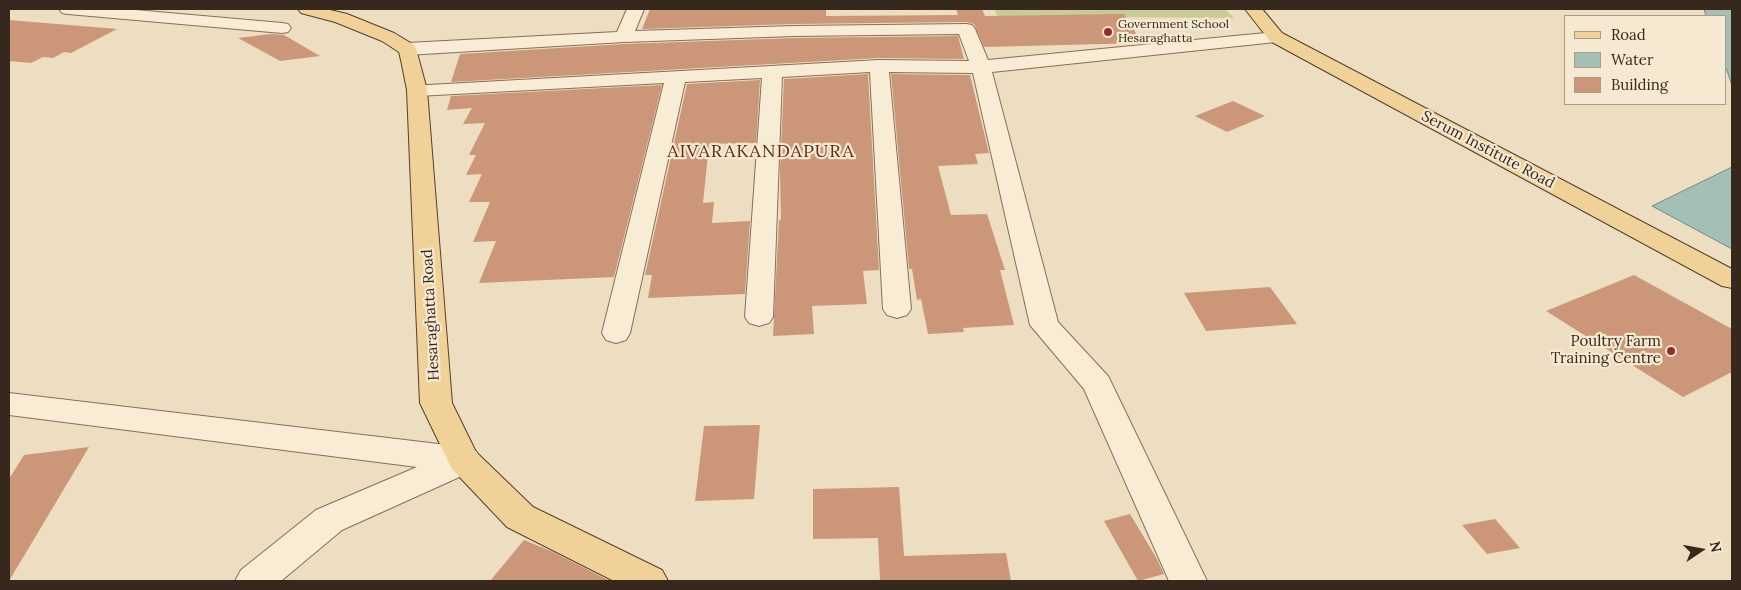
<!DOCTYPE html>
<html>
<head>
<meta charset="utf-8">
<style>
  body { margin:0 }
  #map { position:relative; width:1741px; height:590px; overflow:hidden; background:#eddec1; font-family:Lora,serif }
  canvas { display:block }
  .frame { position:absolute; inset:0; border:10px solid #36281d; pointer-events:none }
  .legend { position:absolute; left:1564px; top:15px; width:162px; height:90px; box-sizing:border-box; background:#f5e9d1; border:1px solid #a99c89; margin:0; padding:6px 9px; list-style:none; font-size:15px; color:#36281d }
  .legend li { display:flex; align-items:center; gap:10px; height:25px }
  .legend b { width:25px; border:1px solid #a99c89 }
  .north { position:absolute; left:1676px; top:525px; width:50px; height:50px; -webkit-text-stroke:4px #f5e9d1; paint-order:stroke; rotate:78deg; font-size:14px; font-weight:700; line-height:20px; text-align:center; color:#36281d }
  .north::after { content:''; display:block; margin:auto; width:18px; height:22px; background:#36281d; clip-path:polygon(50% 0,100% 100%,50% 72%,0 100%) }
</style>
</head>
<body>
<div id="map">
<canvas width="1741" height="590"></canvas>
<div class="frame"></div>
<ul class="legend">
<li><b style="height:6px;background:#f0d299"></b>Road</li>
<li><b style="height:14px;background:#a4c0b6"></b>Water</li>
<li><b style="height:14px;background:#cb9778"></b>Building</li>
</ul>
<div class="north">N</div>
</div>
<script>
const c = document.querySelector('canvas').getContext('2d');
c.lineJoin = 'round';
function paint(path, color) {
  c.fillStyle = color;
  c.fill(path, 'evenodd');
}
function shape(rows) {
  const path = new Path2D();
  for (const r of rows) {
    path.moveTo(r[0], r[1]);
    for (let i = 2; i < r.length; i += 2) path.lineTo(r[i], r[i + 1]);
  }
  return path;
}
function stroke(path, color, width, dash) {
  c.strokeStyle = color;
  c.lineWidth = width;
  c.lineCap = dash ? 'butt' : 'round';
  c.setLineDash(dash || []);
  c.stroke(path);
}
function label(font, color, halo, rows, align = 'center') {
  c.font = font + ' Lora,serif';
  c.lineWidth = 4.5;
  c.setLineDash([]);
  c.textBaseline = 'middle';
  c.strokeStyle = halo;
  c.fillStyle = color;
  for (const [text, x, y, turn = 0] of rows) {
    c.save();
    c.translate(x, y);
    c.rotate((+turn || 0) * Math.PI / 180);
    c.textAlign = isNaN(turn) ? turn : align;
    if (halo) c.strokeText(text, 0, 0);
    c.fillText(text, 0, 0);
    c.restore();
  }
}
const green = shape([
  [994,9,1225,9,1234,18,998,16]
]);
const water = shape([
  [1704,9,1732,9,1732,85,1725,65,1725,16,1706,16,1704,9],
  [1732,167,1732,249,1652,206,1732,167]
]);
const building = shape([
  [650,9,826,9,826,16,958,15,956,9,982,9,985,16,1124,14,1142,43,984,47,974,24,966,22,794,24,642,29],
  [9,20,117,29,71,53,64,52,53,58,43,57,31,63,9,61],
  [271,34,284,35,320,56,280,61,238,38],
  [958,36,964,59,879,58,451,82,460,54,624,44,794,38],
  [868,74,879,270,863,271,867,304,812,306,814,334,773,336,779,220,781,220,780,170,784,79],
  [891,74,970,75,989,153,975,154,978,164,938,166,951,215,987,214,1005,270,1000,270,1014,325,963,328,964,332,928,334,921,299,917,300,912,269,909,269],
  [760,80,756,143,709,144,703,203,714,202,712,223,750,221,745,294,648,298,652,275,645,275,687,84],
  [662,85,614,277,479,283,496,241,473,242,490,202,469,202,482,174,466,175,476,155,469,155,485,123,463,124,472,108,447,110,451,96],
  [1233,101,1265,116,1227,132,1195,116],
  [1634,275,1732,329,1732,372,1683,397,1546,311],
  [1270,287,1297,324,1206,331,1184,293],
  [760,425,754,499,695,501,704,426],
  [89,447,9,581,9,479,24,455],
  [899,487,904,556,1006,553,1011,581,880,581,878,538,813,539,813,489],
  [1130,514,1157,559,1164,574,1138,581,1104,521],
  [1495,519,1520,548,1487,554,1462,525],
  [524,540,551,551,610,581,490,581]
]);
const minor = shape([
  [59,9,124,9,282,23,288,24,291,28,288,32,282,33,68,14,62,13,59,9],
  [627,9,644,9,635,31,794,26,966,24,972,25,975,29,988,60,1276,32,1282,33,1285,37,1282,41,1276,42,992,72,1058,322,1108,376,1112,384,1207,581,1169,581,1084,389,1030,325,973,73,889,72,911,309,907,315,897,318,887,315,883,309,870,72,782,77,773,317,769,323,759,326,749,323,745,317,762,78,685,82,630,333,626,340,616,343,606,340,602,333,664,83,417,96,410,94,407,90,410,86,879,60,969,61,959,34,794,36,624,42,407,55,400,53,398,49,400,45,407,43,617,32,627,9],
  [9,393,464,447,476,451,481,460,475,470,342,530,281,581,235,581,241,570,316,510,417,467,9,415,9,393]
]);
const major = shape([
  [298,9,326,9,347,14,394,33,414,45,416,49,427,90,452,403,476,452,533,507,662,570,668,581,614,581,507,527,452,469,420,403,407,90,401,60,399,52,382,41,335,22,301,13,298,9],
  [1245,9,1262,9,1282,33,1732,269,1732,288,1722,286,1270,41,1245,9]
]);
const markers = [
  [1108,32,5,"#952a2f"],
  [1671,351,5,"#952a2f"]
];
const farPoinames = [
  ["Government School",1118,25],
  ["Hesaraghatta",1118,39]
];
const streetNames = [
  ["Serum Institute Road",1488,150,28],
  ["Hesaraghatta Road",431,315,-93]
];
const poiNames = [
  ["Poultry Farm",1661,342],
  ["Training Centre",1661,359]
];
const quarterNames = [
  ["AIVARAKANDAPURA",761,152]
];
paint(green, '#c7cb96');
paint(water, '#a4c0b6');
stroke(water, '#6b8d83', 1);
paint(building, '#cb9778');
stroke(minor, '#866f59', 2);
stroke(major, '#543e2d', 2);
paint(minor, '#f8ecd4');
paint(major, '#f0d299');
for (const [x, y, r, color] of markers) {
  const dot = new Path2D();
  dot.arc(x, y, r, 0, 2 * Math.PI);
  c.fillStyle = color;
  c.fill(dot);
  stroke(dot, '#f5e9d1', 2);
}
label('12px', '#36281d', '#f5e9d1', farPoinames, 'left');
label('15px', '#36281d', '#f5e9d1', streetNames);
label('15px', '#36281d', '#f5e9d1', poiNames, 'right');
c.letterSpacing = '1px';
label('18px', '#62291d', '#f5e9d1', quarterNames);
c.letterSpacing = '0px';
</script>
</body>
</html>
